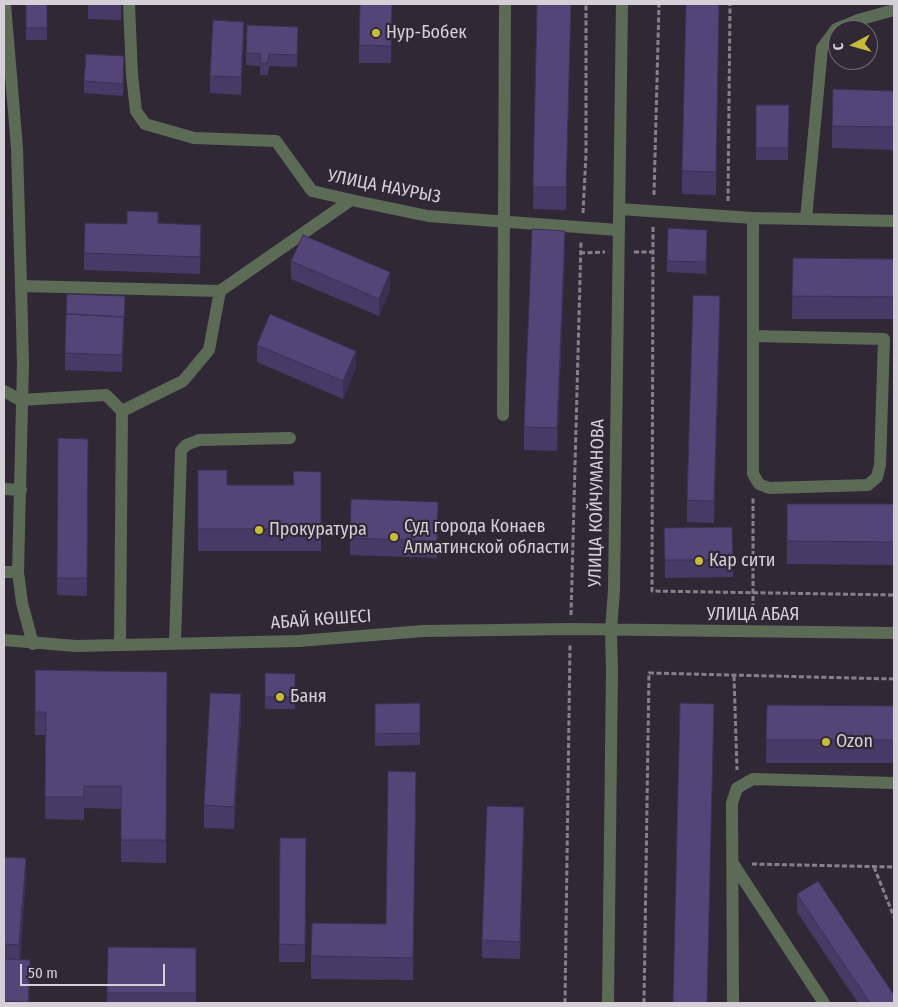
<!DOCTYPE html>
<html>
<head>
<meta charset="utf-8">
<style>
  body { margin:0 }
  #map { position:relative; width:898px; height:1007px; overflow:hidden; background:#302835; font-family:"Fira Sans Condensed",sans-serif }
  canvas { display:block }
  .frame { position:absolute; inset:0; border:5px solid #d5d0d8; pointer-events:none }
  .north { position:absolute; left:828px; top:20px; width:50px; height:50px; box-sizing:border-box; background:#302835; border:1px solid #726b76; border-radius:50%; rotate:264deg; font-size:14px; font-weight:700; line-height:20px; text-align:center; color:#d5d0d8 }
  .north::after { content:''; display:block; margin:auto; width:18px; height:22px; background:#c7bb3b; clip-path:polygon(50% 0,100% 100%,50% 72%,0 100%) }
  .scale { position:absolute; left:20px; top:964px; width:145px; height:22px; box-sizing:border-box; border:2px solid #d5d0d8; border-top:0; padding-left:6px; font-size:15px; line-height:18px; white-space:nowrap; color:#d5d0d8; -webkit-text-stroke:4px #302835; paint-order:stroke }
</style>
</head>
<body>
<div id="map">
<canvas width="898" height="1007"></canvas>
<div class="frame"></div>
<div class="north">С</div>
<div class="scale">50 m</div>
</div>
<script>
const c = document.querySelector('canvas').getContext('2d');
c.lineJoin = 'round';
function shape(rows) {
  const path = new Path2D();
  for (const r of rows) {
    path.moveTo(r[0], r[1]);
    for (let i = 2; i < r.length; i += 2) path.lineTo(r[i], r[i + 1]);
  }
  return path;
}
function stroke(path, color, width, dash) {
  c.strokeStyle = color;
  c.lineWidth = width;
  c.lineCap = dash ? 'butt' : 'round';
  c.setLineDash(dash || []);
  c.stroke(path);
}
function paint(path, color) {
  c.fillStyle = color;
  c.fill(path, 'evenodd');
}
function label(font, color, halo, rows, align = 'center') {
  c.font = font + ' "Fira Sans Condensed",sans-serif';
  c.lineWidth = 4.5;
  c.setLineDash([]);
  c.textBaseline = 'middle';
  c.strokeStyle = halo;
  c.fillStyle = color;
  for (const [text, x, y, turn = 0] of rows) {
    c.save();
    c.translate(x, y);
    c.rotate((+turn || 0) * Math.PI / 180);
    c.textAlign = isNaN(turn) ? turn : align;
    if (halo) c.strokeText(text, 0, 0);
    c.fillText(text, 0, 0);
    c.restore();
  }
}
const path = shape([
  [654,195,659,4],
  [728,201,730,4],
  [583,213,586,154,586,4],
  [653,227,652,591,894,595],
  [634,252,652,252],
  [580,253,605,252],
  [571,615,581,242],
  [753,616,753,497],
  [734,676,737,770],
  [752,864,894,867],
  [874,867,894,917],
  [565,1003,570,644],
  [644,1003,649,673,894,679]
]);
const minor = shape([
  [5,4,17,148,21,286,23,364,18,572,22,603,33,644],
  [129,4,132,75,136,111,145,124,194,138,276,141,312,191,351,200,428,216,618,230],
  [619,209,753,218,806,219,822,48,836,29,858,20,894,10],
  [806,219,894,221],
  [21,286,220,291,351,200],
  [753,336,884,339,880,465,877,477,868,485,769,488,759,484,753,474,753,218],
  [4,391,20,400,106,395,122,411,120,644],
  [122,411,183,381,209,350,220,291],
  [503,415,505,4],
  [4,489,21,490],
  [4,572,18,572],
  [4,640,76,646,299,641,423,631,570,629,894,633],
  [175,643,181,451,186,445,199,440,290,438],
  [734,865,824,1003],
  [608,1003,612,671,611,630,614,590,622,4],
  [733,1003,732,803,737,788,753,779,894,783]
]);
const wall = shape([
  [26,4,47,4,47,40,26,40],
  [88,4,121,4,121,20,88,19],
  [392,4,391,63,359,63,359,45],
  [537,4,571,4,566,210,533,209],
  [719,4,716,195,682,194,682,171],
  [244,39,241,95,210,93,210,76],
  [298,39,297,67,269,66,268,75,260,75,260,66,246,65,246,53],
  [124,68,123,96,84,93,84,81],
  [894,91,894,150,832,148,832,126],
  [756,105,789,105,788,160,756,160],
  [158,223,201,242,200,274,84,270,84,253,127,224],
  [707,242,706,274,667,272,667,261],
  [565,253,557,451,524,450,524,427],
  [793,258,894,259,894,319,792,319],
  [291,261,390,290,379,316,291,279],
  [720,318,714,523,687,522,687,500],
  [124,334,122,372,65,370,65,353],
  [257,345,356,368,343,399,257,362],
  [58,438,88,439,87,596,57,595],
  [198,470,227,485,293,485,321,472,321,551,198,551],
  [787,504,894,504,894,565,787,564],
  [438,519,437,558,350,555,350,538],
  [732,527,733,577,665,578,664,528],
  [35,670,167,672,166,863,121,862,121,809,84,808,84,820,45,819,45,735,35,735],
  [265,673,295,674,295,709,265,709],
  [420,703,420,745,375,746,375,704],
  [767,705,894,706,894,763,766,763],
  [241,717,234,829,204,828,204,805],
  [416,794,413,980,311,979,311,956,386,924],
  [524,824,520,959,482,958,482,940],
  [280,838,306,838,305,962,279,962],
  [4,857,26,876,20,960,30,977,29,1003,4,1003],
  [797,894,894,1003,858,1003,797,912],
  [108,947,196,948,196,1003,107,1003]
]);
const shadedWall = shape([
  [719,4,716,195,716,172],
  [244,22,244,39,241,95,241,77],
  [124,56,124,68,123,96,123,84],
  [201,225,201,242,200,274,200,257],
  [565,231,565,253,557,451,557,428],
  [390,272,390,290,379,316,379,299],
  [125,296,124,334,122,372,122,355],
  [720,296,720,318,714,523,714,501],
  [356,351,356,368,343,399,343,381],
  [241,694,241,717,234,829,234,807],
  [524,807,524,824,520,959,520,942],
  [26,858,26,876,19,962,19,945]
]);
const building = shape([
  [26,4,47,4,47,28,26,28,26,4],
  [360,4,392,4,391,46,359,45,360,4],
  [537,4,571,4,566,187,533,187,537,4],
  [686,4,719,4,716,172,682,171,686,4],
  [213,20,244,22,241,77,210,76,213,20],
  [247,25,298,27,297,55,269,54,268,63,260,63,261,54,246,53,247,25],
  [86,54,124,56,123,84,84,81,86,54],
  [833,89,894,91,894,127,832,126,833,89],
  [756,105,789,105,788,148,756,148,756,105],
  [127,211,158,212,158,223,201,225,200,257,84,253,85,223,127,224,127,211],
  [668,228,707,230,706,262,667,261,668,228],
  [532,229,565,231,557,428,524,427,532,229],
  [303,235,390,272,379,299,291,261,303,235],
  [793,258,894,259,894,297,792,296,793,258],
  [67,294,125,296,124,322,124,317,66,314,67,294],
  [693,295,720,296,714,501,687,500,693,295],
  [66,314,124,317,122,355,65,353,66,314],
  [270,314,356,351,343,381,257,345,270,314],
  [58,438,88,439,87,578,57,578,58,438],
  [198,470,227,470,227,485,294,485,293,471,321,472,321,529,198,529,198,470],
  [351,499,438,502,437,541,350,538,351,499],
  [787,504,894,504,894,542,787,541,787,504],
  [732,527,733,560,665,560,664,528,732,527],
  [35,670,167,672,166,840,121,840,121,786,84,786,84,797,45,797,46,712,35,712,35,670],
  [265,673,295,674,295,697,265,697,265,673],
  [210,693,241,694,234,807,204,805,210,693],
  [420,703,420,733,375,734,375,704,420,703],
  [680,703,714,704,707,1003,673,1003,680,703],
  [767,705,894,706,894,740,766,740,767,705],
  [388,771,416,772,413,958,311,956,312,923,386,924,388,771],
  [487,806,524,807,520,942,482,940,487,806],
  [280,838,306,838,305,945,279,944,280,838],
  [4,857,26,858,19,945,4,944,4,857],
  [818,881,894,995,894,1003,870,1003,797,894,818,881],
  [108,947,196,948,196,993,107,993,108,947],
  [4,959,30,960,28,1002,4,1001,4,959]
]);
const markers = [
  [376,33,5,"#c7bb3b"],
  [259,530,5,"#c7bb3b"],
  [394,537,5,"#c7bb3b"],
  [699,561,5,"#c7bb3b"],
  [280,697,5,"#c7bb3b"],
  [826,742,5,"#c7bb3b"]
];
const poiNames = [
  ["Нур-Бобек",386,33],
  ["Суд города Конаев",404,527],
  ["Алматинской области",404,548],
  ["Прокуратура",269,530],
  ["Кар сити",709,561],
  ["Баня",290,697],
  ["Ozon",836,742]
];
const streetNames = [
  ["УЛИЦА НАУРЫЗ",384,187,11],
  ["УЛИЦА КОЙЧУМАНОВА",597,503,-89],
  ["УЛИЦА АБАЯ",753,615],
  ["АБАЙ КӨШЕСІ",321,620,-4]
];
stroke(path, '#87808b', 3, [5, 2.5]);
stroke(minor, '#5b6b56', 12);
paint(wall, '#483a67');
paint(shadedWall, '#3b3054');
paint(building, '#544478');
stroke(building, '#3b3054', 1);
for (const [x, y, r, color] of markers) {
  const dot = new Path2D();
  dot.arc(x, y, r, 0, 2 * Math.PI);
  c.fillStyle = color;
  c.fill(dot);
  stroke(dot, '#302835', 2);
}
label('18px', '#d5d0d8', '#302835', poiNames, 'left');
label('18px', '#d5d0d8', '#302835', streetNames);
</script>
</body>
</html>
